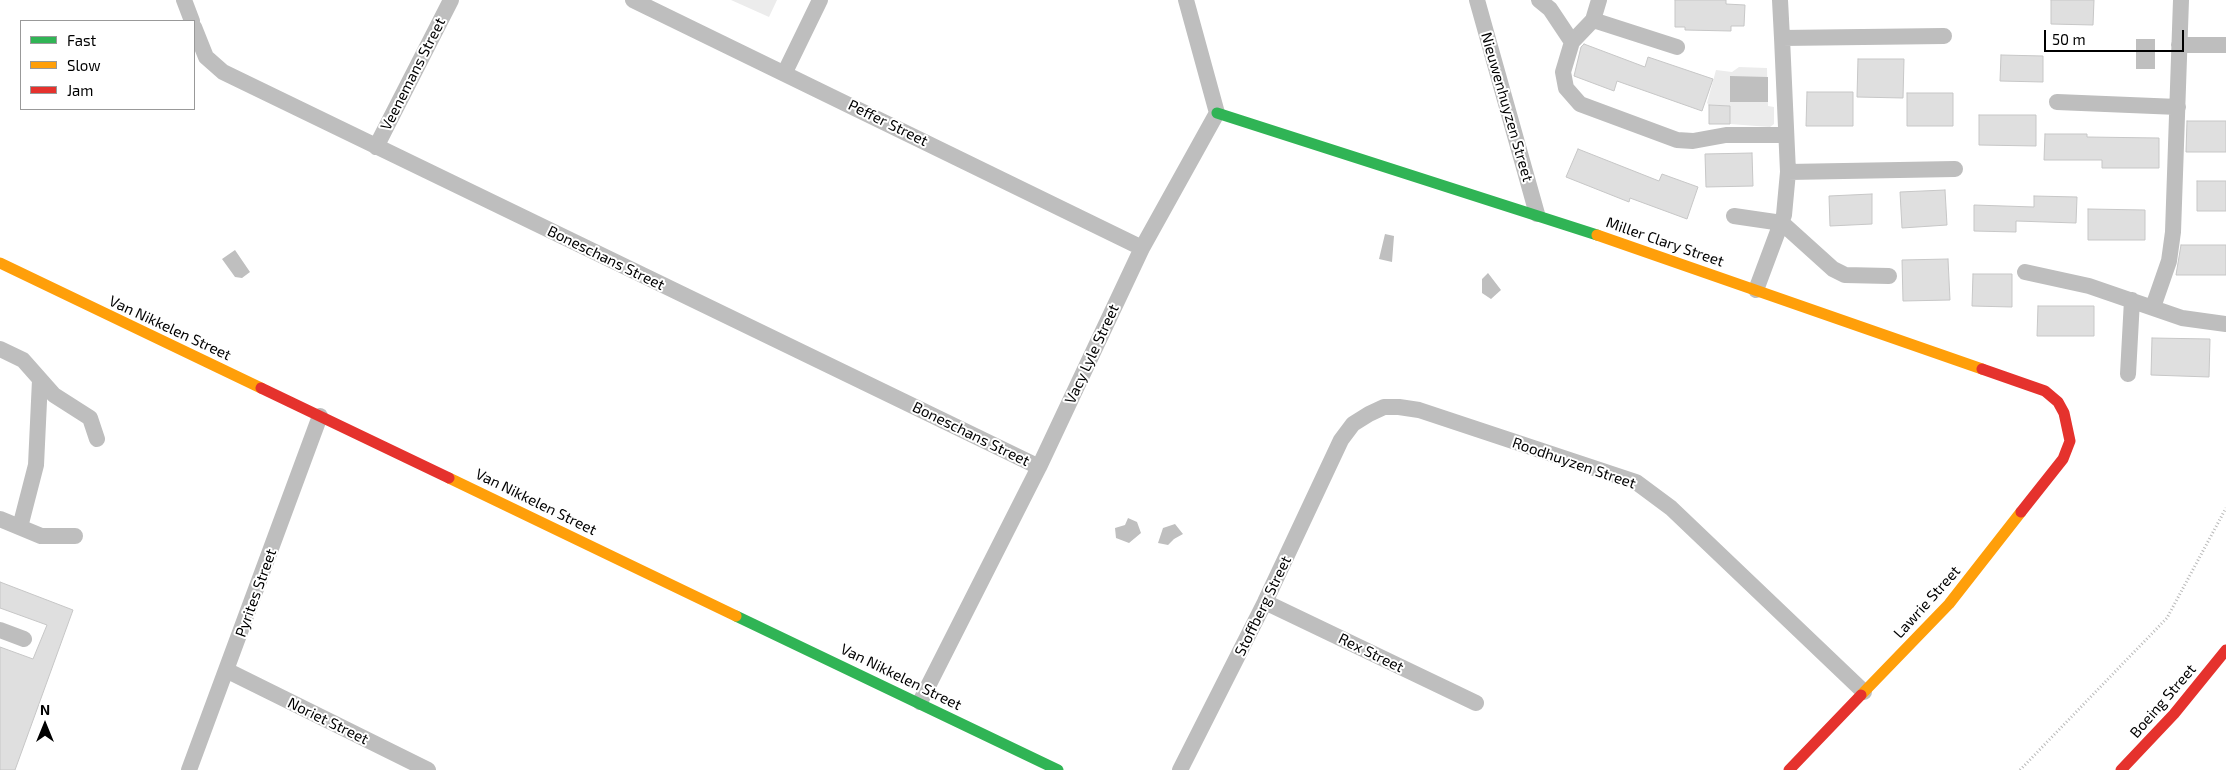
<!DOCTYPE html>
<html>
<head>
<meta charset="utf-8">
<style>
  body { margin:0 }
  #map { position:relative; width:2226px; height:770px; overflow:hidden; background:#fff; font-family:"Exo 2",sans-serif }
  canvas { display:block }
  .legend { position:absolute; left:20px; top:20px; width:175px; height:90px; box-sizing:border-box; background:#fff; border:1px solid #999; margin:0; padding:6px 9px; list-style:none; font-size:15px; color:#000 }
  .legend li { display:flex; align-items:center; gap:10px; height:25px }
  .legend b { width:25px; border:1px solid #999 }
  .north { position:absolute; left:20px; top:700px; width:50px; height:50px; -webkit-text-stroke:4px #fff; paint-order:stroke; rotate:0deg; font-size:14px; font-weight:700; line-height:20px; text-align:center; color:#000 }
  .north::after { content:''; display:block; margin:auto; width:18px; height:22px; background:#000; clip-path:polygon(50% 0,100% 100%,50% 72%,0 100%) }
  .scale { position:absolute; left:2044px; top:30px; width:140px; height:22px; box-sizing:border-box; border:2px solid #000; border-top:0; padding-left:6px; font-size:15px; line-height:18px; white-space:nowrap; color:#000; -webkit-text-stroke:4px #fff; paint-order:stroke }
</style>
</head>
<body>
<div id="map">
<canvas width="2226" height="770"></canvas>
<ul class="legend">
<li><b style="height:6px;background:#30b455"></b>Fast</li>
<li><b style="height:6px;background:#ff9f0a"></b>Slow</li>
<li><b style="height:6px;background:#e5322d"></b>Jam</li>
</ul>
<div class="north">N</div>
<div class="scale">50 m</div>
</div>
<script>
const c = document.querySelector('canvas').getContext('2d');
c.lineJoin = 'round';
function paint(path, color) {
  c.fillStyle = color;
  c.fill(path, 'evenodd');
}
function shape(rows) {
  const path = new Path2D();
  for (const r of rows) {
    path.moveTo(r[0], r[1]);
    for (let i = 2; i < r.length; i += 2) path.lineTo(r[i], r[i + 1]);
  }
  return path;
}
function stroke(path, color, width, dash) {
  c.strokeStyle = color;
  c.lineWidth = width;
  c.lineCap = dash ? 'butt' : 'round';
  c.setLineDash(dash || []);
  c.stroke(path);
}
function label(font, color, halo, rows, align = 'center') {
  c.font = font + ' "Exo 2",sans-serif';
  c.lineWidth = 4;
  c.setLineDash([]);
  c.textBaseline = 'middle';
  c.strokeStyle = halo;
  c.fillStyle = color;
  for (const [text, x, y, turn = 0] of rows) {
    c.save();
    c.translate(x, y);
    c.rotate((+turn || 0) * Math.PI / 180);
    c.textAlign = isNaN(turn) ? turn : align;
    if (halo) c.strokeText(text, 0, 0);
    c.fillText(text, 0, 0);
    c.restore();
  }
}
const green = shape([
  [731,0,777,0,769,17],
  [1739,67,1767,68,1768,106,1774,107,1774,124,1770,127,1730,124,1730,106,1709,105,1707,103,1716,70,1732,72]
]);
const water = shape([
  [2136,39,2155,39,2155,69,2136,69],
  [1730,76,1768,77,1768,102,1730,102],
  [1385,234,1394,236,1392,262,1379,259],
  [235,250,250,272,242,278,235,277,222,259],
  [1488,273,1501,290,1491,299,1482,293,1482,279],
  [1128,518,1137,522,1141,533,1129,543,1116,538,1115,528,1125,525],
  [1175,524,1183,534,1174,539,1168,545,1158,543,1163,528]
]);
const building = shape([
  [1675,0,1726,0,1726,4,1745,5,1744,26,1731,26,1731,31,1685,30,1685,27,1675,27,1675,0],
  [2051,0,2094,0,2093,25,2051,24,2051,0],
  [1584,44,1645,67,1648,57,1713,79,1702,111,1617,81,1614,91,1574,76,1581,47,1584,44],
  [2001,55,2043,56,2043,82,2000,81,2001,55],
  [1858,59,1904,59,1903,98,1857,97,1858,59],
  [1807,92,1853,92,1853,126,1806,126,1807,92],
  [1907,93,1953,93,1953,126,1907,126,1907,93],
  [1709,105,1730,106,1730,124,1709,124,1709,105],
  [1979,115,2036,115,2036,146,1979,145,1979,115],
  [2187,121,2226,121,2226,152,2186,152,2187,121],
  [2045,134,2087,134,2087,137,2159,138,2159,168,2102,168,2102,160,2044,160,2045,134],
  [1578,149,1659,181,1662,174,1698,187,1687,219,1630,198,1629,202,1566,177,1578,149],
  [1752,153,1753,186,1706,187,1705,154,1752,153],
  [2197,181,2226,181,2226,211,2197,211,2197,181],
  [1945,190,1947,225,1902,228,1900,192,1945,190],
  [1872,194,1872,224,1830,226,1829,196,1872,194],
  [2034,196,2077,197,2076,223,2016,221,2016,232,1974,231,1974,205,2034,207,2034,196],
  [2088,209,2145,210,2145,240,2088,240,2088,209],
  [2181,245,2226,245,2226,275,2176,275,2181,245],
  [1948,259,1950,300,1903,301,1902,260,1948,259],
  [1973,274,2012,274,2012,307,1972,306,1973,274],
  [2038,306,2094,306,2094,336,2037,336,2038,306],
  [2152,338,2210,339,2209,377,2151,375,2152,338],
  [0,582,73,610,15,770,0,770,0,647,33,659,47,625,0,608,0,582]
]);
const path = shape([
  [2020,770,2167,618,2226,508]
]);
const street = shape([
  [184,0,192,21],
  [633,0,1142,248],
  [1477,0,1537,214],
  [1539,0,1550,9,1572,42],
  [1780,0,1782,38],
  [1593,20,1599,0],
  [194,27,206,57,223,72,1039,467],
  [2179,45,2226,45],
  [1677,47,1593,20,1572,42,1563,72,1566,88,1580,104,1677,140,1693,141,1726,135,1785,135],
  [785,72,820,0],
  [2057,102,2178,107],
  [376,147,451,0],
  [1788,172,1955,169],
  [1734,216,1782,223,1833,269,1845,275,1889,276],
  [2025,272,2089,286,2182,318,2226,324],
  [1756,290,1784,215,1788,172,1782,38,1944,36],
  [2153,307,2169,261,2173,232,2181,0],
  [0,349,23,360,54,395,90,418,97,439],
  [2128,374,2132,300],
  [0,519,41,536,75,536],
  [20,527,36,465,40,380],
  [1265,602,1476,703],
  [0,630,24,639],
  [228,671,428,770],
  [920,702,1039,467,1142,248,1217,113,1186,0],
  [189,770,320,416],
  [1180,770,1265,602,1341,440,1353,424,1369,414,1384,407,1399,407,1419,410,1636,482,1671,508,1864,692]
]);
const fast = shape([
  [1217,113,1597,235],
  [736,616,1058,770]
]);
const slow = shape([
  [1597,235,1982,369],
  [0,263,261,388],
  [449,478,736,616],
  [1861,695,1949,604,2021,512]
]);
const jam = shape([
  [1982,369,2045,391,2058,402,2064,413,2070,441,2063,459,2021,512],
  [261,388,449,478],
  [1789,770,1861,695],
  [2121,770,2174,714,2226,650]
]);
const streetNames = [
  ["Veenemans Street",413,74,-63],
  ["Nieuwenhuyzen Street",1507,107,74],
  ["Peffer Street",888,123,26],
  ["Miller Clary Street",1665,242,19],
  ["Boneschans Street",606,258,26],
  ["Van Nikkelen Street",170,328,25],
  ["Vacy Lyle Street",1092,354,-65],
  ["Boneschans Street",971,434,26],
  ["Roodhuyzen Street",1574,463,19],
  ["Van Nikkelen Street",536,502,26],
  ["Pyrites Street",256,593,-70],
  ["Lawrie Street",1927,602,-48],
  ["Stoffberg Street",1263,606,-64],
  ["Rex Street",1371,653,26],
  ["Van Nikkelen Street",901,677,26],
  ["Boeing Street",2163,701,-49],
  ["Noriet Street",328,721,26]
];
paint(green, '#ececec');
paint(water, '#bfbfbf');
paint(building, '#dfdfdf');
stroke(building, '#c7c7c7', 1);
stroke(path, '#b9b9b9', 3, [1, 2.5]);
stroke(street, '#bebebe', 16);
stroke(fast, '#30b455', 11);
stroke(slow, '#ff9f0a', 11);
stroke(jam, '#e5322d', 11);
label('15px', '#000', '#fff', streetNames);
</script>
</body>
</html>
